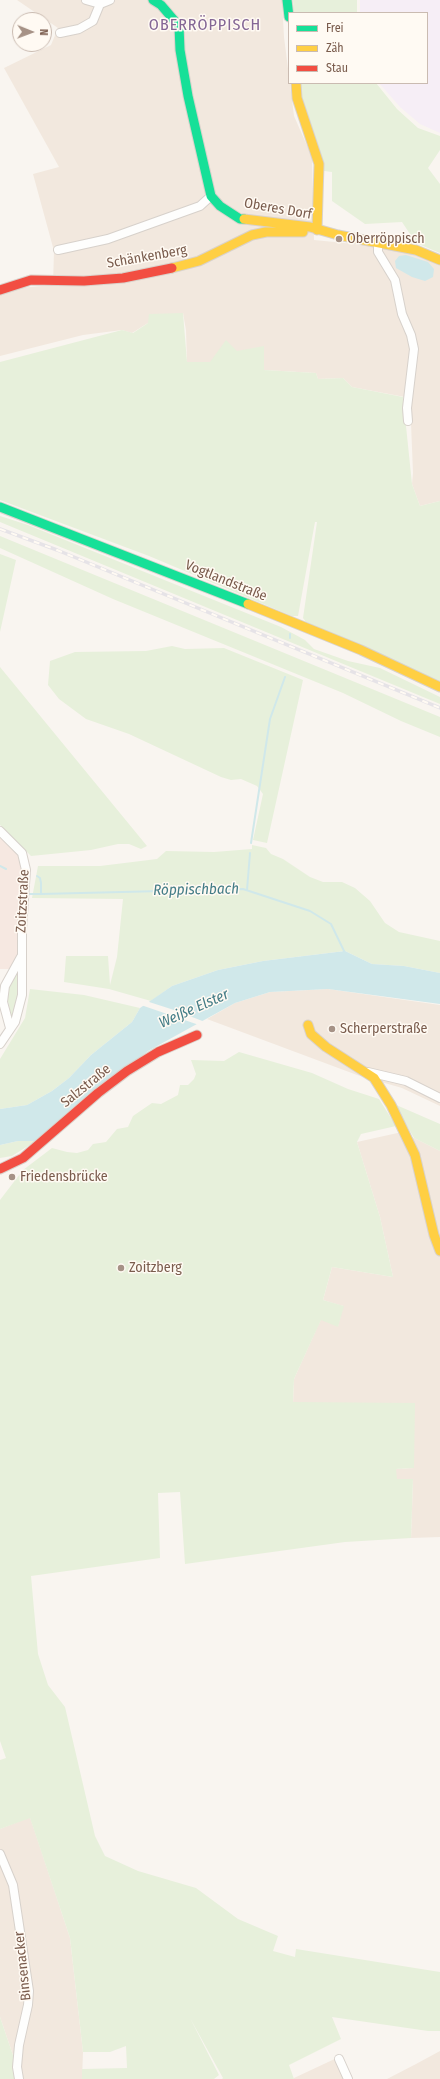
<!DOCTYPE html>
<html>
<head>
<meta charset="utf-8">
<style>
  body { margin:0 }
  #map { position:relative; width:440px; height:2079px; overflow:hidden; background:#f9f5f0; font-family:"Fira Sans Condensed",sans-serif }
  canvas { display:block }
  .legend { position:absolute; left:288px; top:12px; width:140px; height:72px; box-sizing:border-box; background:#fffaf3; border:1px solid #cabbb1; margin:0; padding:5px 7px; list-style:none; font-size:12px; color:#7a5c4d }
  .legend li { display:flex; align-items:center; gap:8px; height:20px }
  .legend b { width:20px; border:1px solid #cabbb1 }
  .north { position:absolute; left:12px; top:12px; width:40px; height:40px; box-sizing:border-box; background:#fffaf3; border:1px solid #cabbb1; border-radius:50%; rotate:91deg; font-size:11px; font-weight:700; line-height:16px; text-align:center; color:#7a5c4d }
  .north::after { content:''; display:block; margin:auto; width:14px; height:18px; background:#a69286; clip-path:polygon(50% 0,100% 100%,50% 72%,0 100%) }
</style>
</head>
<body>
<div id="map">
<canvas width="440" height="2079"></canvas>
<ul class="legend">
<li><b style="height:5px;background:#16e098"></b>Frei</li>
<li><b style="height:5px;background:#ffcf43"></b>Zäh</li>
<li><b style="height:5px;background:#f24e42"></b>Stau</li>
</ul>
<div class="north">N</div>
</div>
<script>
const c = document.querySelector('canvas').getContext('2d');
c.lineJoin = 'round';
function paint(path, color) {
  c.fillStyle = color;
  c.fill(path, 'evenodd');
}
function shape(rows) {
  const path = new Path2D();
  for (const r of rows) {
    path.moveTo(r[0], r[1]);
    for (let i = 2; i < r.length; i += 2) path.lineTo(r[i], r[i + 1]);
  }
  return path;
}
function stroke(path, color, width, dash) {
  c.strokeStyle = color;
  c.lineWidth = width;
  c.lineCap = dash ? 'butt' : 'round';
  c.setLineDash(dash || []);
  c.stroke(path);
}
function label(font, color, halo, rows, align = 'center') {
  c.font = font + ' "Fira Sans Condensed",sans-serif';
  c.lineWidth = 3;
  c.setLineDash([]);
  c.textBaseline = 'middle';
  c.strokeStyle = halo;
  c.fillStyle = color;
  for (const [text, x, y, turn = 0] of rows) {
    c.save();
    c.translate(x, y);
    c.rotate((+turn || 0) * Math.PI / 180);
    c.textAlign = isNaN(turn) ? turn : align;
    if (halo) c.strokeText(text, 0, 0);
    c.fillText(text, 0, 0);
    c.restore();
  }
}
const residential = shape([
  [17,0,282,0,284,37,294,116,312,157,314,240,365,245,420,255,440,264,440,501,420,506,412,484,413,473,410,398,352,387,343,378,318,379,316,373,264,370,210,362,187,362,186,330,183,313,148,323,132,333,122,330,83,335,0,356,0,294,20,288,53,285,54,251,33,174,59,167,4,68,51,45,58,28],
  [328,989,440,1005,440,1106,402,1088,357,1075,207,1019,235,1003,270,992],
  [402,1132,440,1151,440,1537,411,1538,413,1479,396,1480,396,1469,414,1468,293,1403,294,1379,321,1319,338,1326,343,1306,323,1300,332,1267,393,1277,380,1217,357,1142],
  [30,1817,70,1938,83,2052,82,2079,18,2079,17,2067,0,2017,0,1829],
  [440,2051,440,2079,387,2079,416,2064],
  [341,2056,353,2079,294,2079,294,2078]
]);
const commercial = shape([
  [0,836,16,852,19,857,21,869,21,956,13,969,0,969]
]);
const education = shape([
  [360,0,440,0,440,133,420,124,400,107,379,83,427,83,427,13,360,13]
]);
const green = shape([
  [293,0,357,0,357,13,294,13],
  [300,83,376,83,397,109,418,128,440,136,440,150,428,168,440,184,440,253,416,243,402,222,365,224,332,201,332,172,324,171,300,93],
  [183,313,187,362,210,362,226,340,237,351,264,346,264,370,316,373,318,379,343,378,352,387,403,397,412,484,420,506,440,501,440,683,306,622,303,618,317,522,315,522,298,616,292,616,149,556,0,500,0,362,122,330,133,333,148,323,149,314],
  [0,516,28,525,281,627,305,640,314,649,348,661,380,668,440,697,440,704,0,522],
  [0,536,440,717,440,737,401,721,343,693,113,599,0,548],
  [0,554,16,560,0,632],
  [172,646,185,649,224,648,303,680,267,843,253,840,263,794,257,786,241,779,231,780,221,777,129,734,86,719,59,699,48,685,50,661,75,652,146,651],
  [0,667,147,846,141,849,129,844,118,844,91,850,31,856,0,825],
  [252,845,266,848,271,854,283,859,310,877,323,882,342,882,355,888,370,901,385,923,399,932,440,941,440,973,404,966,372,964,345,951,263,961,218,970,172,986,151,1001,109,989,64,982,66,956,108,956,110,985,117,957,123,899,32,898,38,866,100,866,157,859,166,851,214,852,252,849],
  [19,968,21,988,12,1020,7,997,8,989],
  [30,989,84,995,140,1008,132,1022,91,1055,69,1078,52,1091,27,1105,0,1109,0,1059,25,1018],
  [239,1052,312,1073,348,1089,379,1099,396,1126,361,1134,357,1142,380,1217,393,1277,332,1267,323,1300,344,1306,338,1327,321,1320,294,1379,293,1402,415,1403,414,1468,396,1469,397,1479,413,1479,411,1538,345,1542,185,1564,180,1492,158,1493,160,1558,31,1576,38,1654,48,1685,65,1707,95,1836,105,1856,138,1871,196,1888,238,1919,278,1936,273,1951,295,1957,296,1949,440,1972,440,2031,428,2031,332,2017,341,2039,289,2065,294,2079,222,2079,223,2078,190,2018,219,2075,214,2079,82,2079,82,2069,127,2068,126,2046,110,2052,83,2052,70,1938,30,1818,0,1829,0,1760,6,1758,0,1741,0,1200,23,1170,52,1148,67,1152,77,1153,88,1150,93,1144,106,1142,117,1129,128,1127,133,1116,152,1103,161,1104,178,1095,180,1085,188,1085,194,1079,196,1074,191,1060,224,1061],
  [394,1104,440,1124,440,1151,414,1138],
  [18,1141,36,1141,12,1156,0,1158,0,1145],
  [0,2017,17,2067,18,2079,0,2079]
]);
const water = shape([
  [406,255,428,262,434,269,433,277,425,281,412,277,396,268,395,261,399,256],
  [345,951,372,964,404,966,440,973,440,1004,328,989,270,992,235,1003,148,1051,36,1141,18,1141,0,1145,0,1109,27,1105,52,1091,69,1078,91,1055,132,1022,140,1008,172,986,218,970,263,961]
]);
const pier = shape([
  [146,1001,174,1010,205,1022,199,1025,141,1005]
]);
const stream = shape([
  [290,638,290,634],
  [251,843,270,719,285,677],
  [0,866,6,869],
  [37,876,40,878,41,883,41,894,243,889,310,911,331,924,345,953],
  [247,890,250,853],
  [27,894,41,894]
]);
const street = shape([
  [86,0,100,4],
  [60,33,79,29,93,21,100,4,110,0],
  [378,243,378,252,395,280,402,314,411,335,414,349,407,408,408,421],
  [58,250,108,239,200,206,211,196],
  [0,831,22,853,26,870,22,929,22,995,15,1022,0,1044],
  [10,1028,3,1002,5,986,21,957],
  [368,1072,406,1081,440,1098],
  [0,1854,13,1885,29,1991,28,2005,19,2045,17,2067,19,2079],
  [339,2059,348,2079]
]);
const fast = shape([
  [153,0,161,5,179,26,180,50,188,96,211,196,220,206,240,219,244,219],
  [287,0,289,17],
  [0,507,248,604]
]);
const slow = shape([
  [296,83,297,98,319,164,317,230],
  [244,219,310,227,338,235,416,250,440,260],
  [172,268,199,261,252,235,266,232,303,232],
  [248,604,361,650,440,687],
  [308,1025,311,1034,326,1047,374,1078,391,1105,415,1155,434,1235,440,1251]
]);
const jam = shape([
  [0,290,31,280,84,281,123,278,172,268],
  [0,1169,23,1158,98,1093,127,1071,158,1052,197,1035]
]);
const rail = shape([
  [0,529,57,550,440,708]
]);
const markers = [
  [339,239,4,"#a69286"],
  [332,1029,4,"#a69286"],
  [12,1177,4,"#a69286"],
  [121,1268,4,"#a69286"]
];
const streetNames = [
  ["Oberes Dorf",278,209,10],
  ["Schänkenberg",147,257,-10],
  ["Vogtlandstraße",226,581,22],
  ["Zoitzstraße",23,901,-87],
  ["Salzstraße",86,1086,-39],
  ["Binsenacker",23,1966,-96]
];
const poiNames = [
  ["Oberröppisch",347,239],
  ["Scherperstraße",340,1029],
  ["Friedensbrücke",20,1177],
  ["Zoitzberg",129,1268]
];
const waterNames = [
  ["Röppischbach",196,890,-1],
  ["Weiße Elster",194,1009,-24]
];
const quarterNames = [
  ["OBERRÖPPISCH",205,26]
];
paint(residential, '#f2e8de');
paint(commercial, '#f6e8e1');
paint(education, '#f6eef6');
paint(green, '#e7f0db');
paint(water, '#d0e8ea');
paint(pier, '#f9f5f0');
stroke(stream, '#d0e8ea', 2);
stroke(street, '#d7d1cb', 10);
stroke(fast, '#d9d2cb', 11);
stroke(slow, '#d9d2cb', 11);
stroke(jam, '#d9d2cb', 11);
stroke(street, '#fefefd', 8);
stroke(fast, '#16e098', 9);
stroke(slow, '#ffcf43', 9);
stroke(jam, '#f24e42', 9);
stroke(rail, '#e6e3e7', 3.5);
stroke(rail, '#fffaf3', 2, [6]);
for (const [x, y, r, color] of markers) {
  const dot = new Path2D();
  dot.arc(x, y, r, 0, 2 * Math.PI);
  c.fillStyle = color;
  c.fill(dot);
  stroke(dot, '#fffaf3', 1.5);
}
label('14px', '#7a5c4d', '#fffaf3', streetNames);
label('14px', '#7a5c4d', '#fffaf3', poiNames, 'left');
label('italic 15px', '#437c86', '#fffaf3', waterNames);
c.letterSpacing = '1px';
label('16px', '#846695', '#fffaf3', quarterNames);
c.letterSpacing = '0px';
</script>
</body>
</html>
